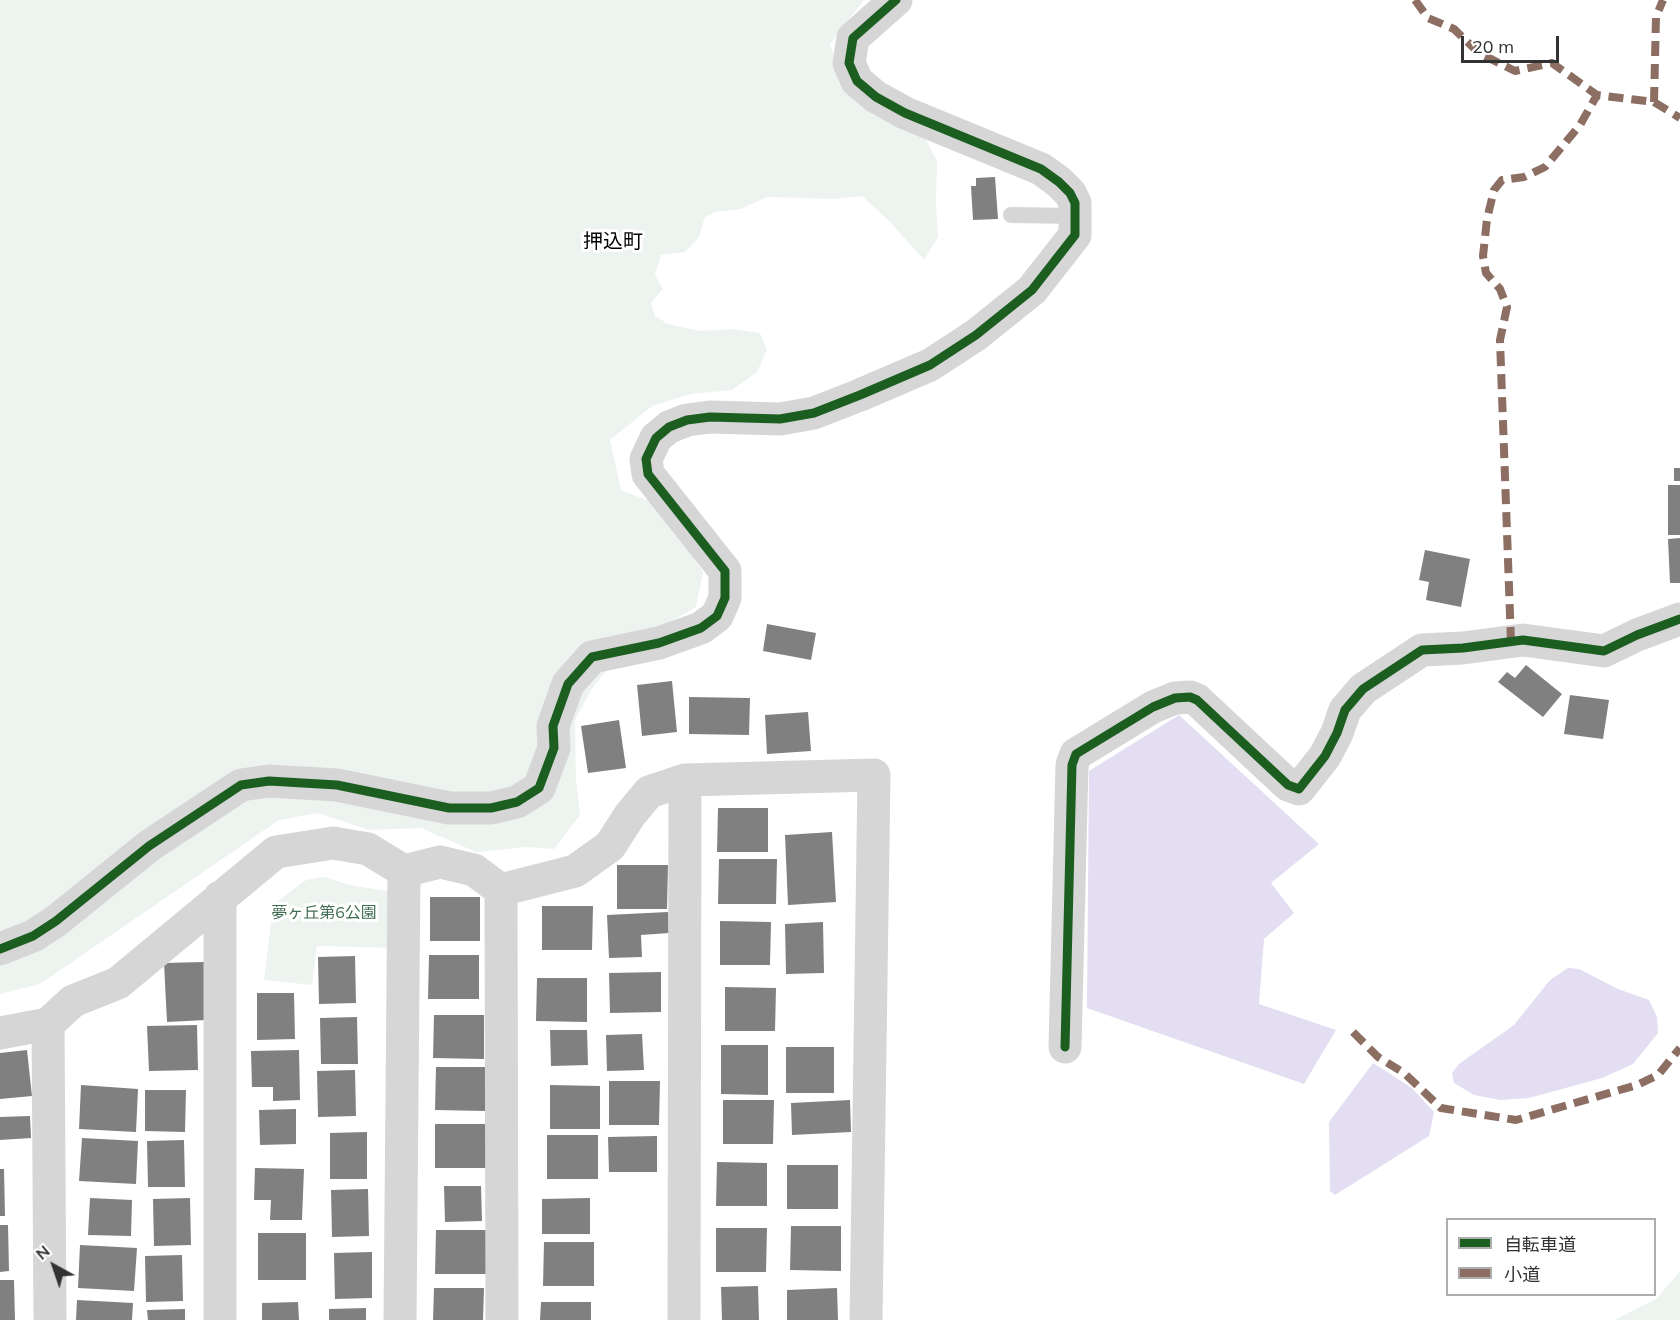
<!DOCTYPE html>
<html>
<head>
<meta charset="utf-8">
<style>
  body { margin:0 }
  #map { position:relative; width:1680px; height:1320px; overflow:hidden; background:#fff; font-family:Mulish,"Noto Sans JP",sans-serif }
  canvas { display:block }
  .legend { position:absolute; left:1446px; top:1218px; width:210px; height:78px; box-sizing:border-box; background:#fff; border:2px solid #adadad; margin:0; padding:8px 10px; list-style:none; font-size:18px; color:#323232 }
  .legend li { display:flex; align-items:center; gap:12px; height:30px }
  .legend b { width:30px; border:2px solid #adadad }
  .north { position:absolute; left:24px; top:1236px; width:60px; height:60px; -webkit-text-stroke:4px #fff; paint-order:stroke; rotate:320deg; font-size:16px; font-weight:700; line-height:24px; text-align:center; color:#323232 }
  .north::after { content:''; display:block; margin:auto; width:21px; height:27px; background:#323232; clip-path:polygon(50% 0,100% 100%,50% 72%,0 100%) }
  .scale { position:absolute; left:1461px; top:36px; width:98px; height:27px; box-sizing:border-box; border:3px solid #323232; border-top:0; padding-left:8px; font-size:18px; line-height:21px; white-space:nowrap; color:#323232; -webkit-text-stroke:4px #fff; paint-order:stroke }
</style>
</head>
<body>
<div id="map">
<canvas width="1680" height="1320"></canvas>
<ul class="legend">
<li><b style="height:8px;background:#1b5e20"></b>自転車道</li>
<li><b style="height:8px;background:#8d6e63"></b>小道</li>
</ul>
<div class="north">N</div>
<div class="scale">20 m</div>
</div>
<script>
const c = document.querySelector('canvas').getContext('2d');
c.lineJoin = 'round';
function paint(path, color) {
  c.fillStyle = color;
  c.fill(path, 'evenodd');
}
function shape(rows) {
  const path = new Path2D();
  for (const r of rows) {
    path.moveTo(r[0], r[1]);
    for (let i = 2; i < r.length; i += 2) path.lineTo(r[i], r[i + 1]);
  }
  return path;
}
function stroke(path, color, width, dash) {
  c.strokeStyle = color;
  c.lineWidth = width;
  c.lineCap = dash ? 'butt' : 'round';
  c.setLineDash(dash || []);
  c.stroke(path);
}
function label(font, color, halo, rows, align = 'center') {
  c.font = font + ' Mulish,"Noto Sans JP",sans-serif';
  c.lineWidth = 6;
  c.setLineDash([]);
  c.textBaseline = 'middle';
  c.strokeStyle = halo;
  c.fillStyle = color;
  for (const [text, x, y, turn = 0] of rows) {
    c.save();
    c.translate(x, y);
    c.rotate((+turn || 0) * Math.PI / 180);
    c.textAlign = isNaN(turn) ? turn : align;
    if (halo) c.strokeText(text, 0, 0);
    c.fillText(text, 0, 0);
    c.restore();
  }
}
const green = shape([
  [0,0,864,0,830,44,844,84,873,115,925,138,937,161,936,203,938,237,924,260,889,221,862,196,834,199,767,197,741,209,716,212,705,217,699,237,685,252,661,255,655,274,663,289,651,303,655,316,668,324,700,331,733,329,760,333,767,350,757,372,732,390,691,394,652,406,610,440,621,490,657,504,703,572,696,607,668,623,636,633,591,690,575,720,576,779,580,815,554,849,526,847,476,852,421,828,369,830,318,813,279,820,40,984,0,994],
  [325,877,349,885,393,892,396,948,317,946,312,985,264,980,273,905,306,880],
  [1680,1271,1680,1320,1615,1320,1657,1298]
]);
const water = shape([
  [1179,715,1319,844,1271,883,1294,913,1264,939,1259,1004,1336,1030,1304,1084,1087,1008,1089,771],
  [1568,968,1579,969,1618,989,1649,1000,1657,1017,1658,1033,1633,1064,1602,1078,1529,1098,1500,1100,1474,1095,1454,1083,1452,1073,1459,1064,1514,1025,1550,980],
  [1373,1063,1412,1088,1434,1112,1429,1136,1335,1195,1330,1191,1329,1122]
]);
const building = shape([
  [995,177,998,219,973,220,971,186,976,186,976,178],
  [1674,468,1680,468,1680,481,1674,481],
  [1668,485,1680,485,1680,535,1668,535],
  [1680,538,1680,583,1670,583,1668,539],
  [1425,550,1470,559,1461,607,1426,600,1429,582,1419,580],
  [767,624,816,633,811,660,763,651],
  [1526,665,1562,694,1543,717,1498,682,1507,672,1515,678],
  [672,681,677,732,642,736,637,685],
  [1570,695,1609,700,1603,739,1564,734],
  [689,697,750,698,749,735,689,734],
  [808,712,811,751,767,754,765,715],
  [619,720,626,768,588,773,581,726],
  [718,808,768,808,768,852,717,852],
  [832,832,836,902,788,905,785,835],
  [719,859,777,859,776,904,718,904],
  [617,865,668,865,667,909,617,909],
  [430,897,480,897,480,941,430,941],
  [542,906,593,906,592,950,542,950],
  [668,912,669,933,641,935,642,957,609,958,607,915],
  [720,921,771,922,770,965,720,965],
  [823,922,824,973,786,974,785,924],
  [429,955,479,955,479,999,428,999],
  [355,956,356,1003,319,1004,318,957],
  [204,962,206,1020,167,1022,164,963],
  [661,972,661,1012,610,1013,609,973],
  [537,978,587,978,587,1022,536,1021],
  [725,987,776,988,775,1031,725,1031],
  [257,993,294,993,295,1039,257,1040],
  [434,1015,484,1015,484,1059,433,1058],
  [357,1017,358,1064,321,1064,320,1018],
  [197,1025,198,1070,149,1071,147,1026],
  [550,1030,587,1030,588,1065,551,1066],
  [642,1034,644,1070,607,1071,606,1035],
  [721,1045,768,1045,768,1095,721,1094],
  [786,1047,834,1047,834,1093,786,1093],
  [27,1050,32,1096,0,1099,0,1053],
  [299,1050,300,1100,273,1101,273,1087,252,1087,251,1051],
  [436,1067,486,1067,486,1111,435,1110],
  [355,1070,356,1116,318,1117,317,1071],
  [609,1081,660,1081,659,1125,609,1125],
  [81,1085,138,1089,136,1132,79,1129],
  [550,1085,600,1086,600,1129,550,1129],
  [145,1090,186,1090,185,1132,145,1131],
  [723,1100,774,1100,773,1144,723,1144],
  [850,1100,851,1132,792,1135,791,1103],
  [296,1109,296,1144,260,1145,259,1110],
  [30,1116,31,1138,0,1140,0,1117],
  [435,1124,486,1124,486,1168,435,1168],
  [367,1132,367,1179,330,1179,330,1133],
  [547,1135,598,1135,598,1179,547,1179],
  [657,1136,657,1172,609,1172,608,1137],
  [82,1138,138,1141,136,1184,79,1181],
  [184,1140,185,1187,148,1187,147,1141],
  [717,1162,767,1163,767,1206,716,1206],
  [787,1165,838,1165,838,1209,787,1209],
  [255,1168,304,1169,302,1220,270,1220,271,1200,254,1200],
  [0,1169,4,1169,5,1216,0,1216],
  [444,1186,481,1186,482,1221,445,1222],
  [368,1189,369,1236,332,1237,331,1190],
  [90,1198,132,1200,131,1236,88,1235],
  [190,1198,191,1245,154,1246,153,1199],
  [590,1198,590,1234,542,1234,542,1199],
  [0,1225,8,1225,9,1271,0,1272],
  [791,1226,841,1226,841,1271,790,1270],
  [716,1228,767,1228,766,1272,716,1272],
  [436,1230,486,1230,486,1274,435,1274],
  [258,1233,306,1233,306,1280,258,1280],
  [544,1242,594,1242,594,1286,543,1286],
  [80,1245,137,1248,134,1291,78,1288],
  [372,1252,372,1298,335,1299,334,1253],
  [182,1255,183,1301,146,1302,145,1256],
  [0,1280,14,1280,15,1320,0,1320],
  [758,1286,759,1320,722,1320,721,1287],
  [434,1288,484,1288,483,1320,433,1320],
  [837,1288,838,1320,787,1320,787,1290],
  [77,1300,133,1303,132,1320,76,1320],
  [298,1302,299,1320,262,1320,262,1303],
  [541,1302,591,1302,591,1320,540,1320],
  [366,1308,366,1320,329,1320,329,1309],
  [185,1309,185,1320,148,1320,147,1310]
]);
const service = shape([
  [1011,215,1077,216]
]);
const minor = shape([
  [501,890,502,1320],
  [0,949,33,936,56,921,149,846,241,785,269,781,337,785,449,808,491,808,517,802,539,788,554,748,553,726,568,684,592,657,659,643,701,628,717,616,725,598,725,571,648,474,646,459,656,438,669,427,687,420,710,417,780,419,814,413,860,395,930,365,976,335,1032,290,1075,235,1075,203,1070,193,1059,182,1041,169,905,113,876,97,857,81,849,63,853,38,896,0],
  [48,1024,50,1320],
  [0,1033,48,1024,73,1001,118,983,276,852,333,843,368,849,404,871,440,862,474,870,501,890,575,871,610,846,630,815,649,792,685,780,874,775,866,1320],
  [1065,1047,1072,765,1076,754,1153,707,1175,698,1190,697,1197,700,1288,785,1299,789,1325,756,1337,733,1345,710,1363,689,1422,650,1463,648,1523,640,1604,651,1637,635,1680,619],
  [220,1320,220,897],
  [400,1320,404,871],
  [684,1320,685,780]
]);
const quiet = shape([
  [1415,0,1428,18,1454,29,1479,53,1515,71,1552,63,1597,95,1654,102,1680,118],
  [1654,102,1656,17,1663,0],
  [1511,642,1500,340,1507,307,1500,289,1486,273,1483,256,1487,219,1494,190,1502,180,1524,177,1545,167,1580,125,1597,95],
  [1353,1032,1378,1057,1404,1073,1441,1108,1516,1120,1637,1085,1658,1075,1680,1048]
]);
const cycleway = shape([
  [0,949,33,936,56,921,149,846,241,785,269,781,337,785,449,808,491,808,517,802,539,788,554,748,553,726,568,684,592,657,659,643,701,628,717,616,725,598,725,571,648,474,646,459,656,438,669,427,687,420,710,417,780,419,814,413,860,395,930,365,976,335,1032,290,1075,235,1075,203,1070,193,1059,182,1041,169,905,113,876,97,857,81,849,63,853,38,896,0],
  [1065,1047,1072,765,1076,754,1153,707,1175,698,1190,697,1197,700,1288,785,1299,789,1325,756,1337,733,1345,710,1363,689,1422,650,1463,648,1523,640,1604,651,1637,635,1680,619]
]);
const parkNames = [
  ["夢ヶ丘第6公園",324,913]
];
const quarterNames = [
  ["押込町",613,242]
];
paint(green, '#edf4f0');
paint(water, '#e3def2');
paint(building, '#808080');
stroke(service, '#d6d6d6', 16);
stroke(minor, '#d6d6d6', 33);
stroke(quiet, '#8d6e63', 8, [15, 8]);
stroke(cycleway, '#1b5e20', 9);
label('16px', '#416d53', '#fff', parkNames);
label('20px', '#000', '#fff', quarterNames);
</script>
</body>
</html>
